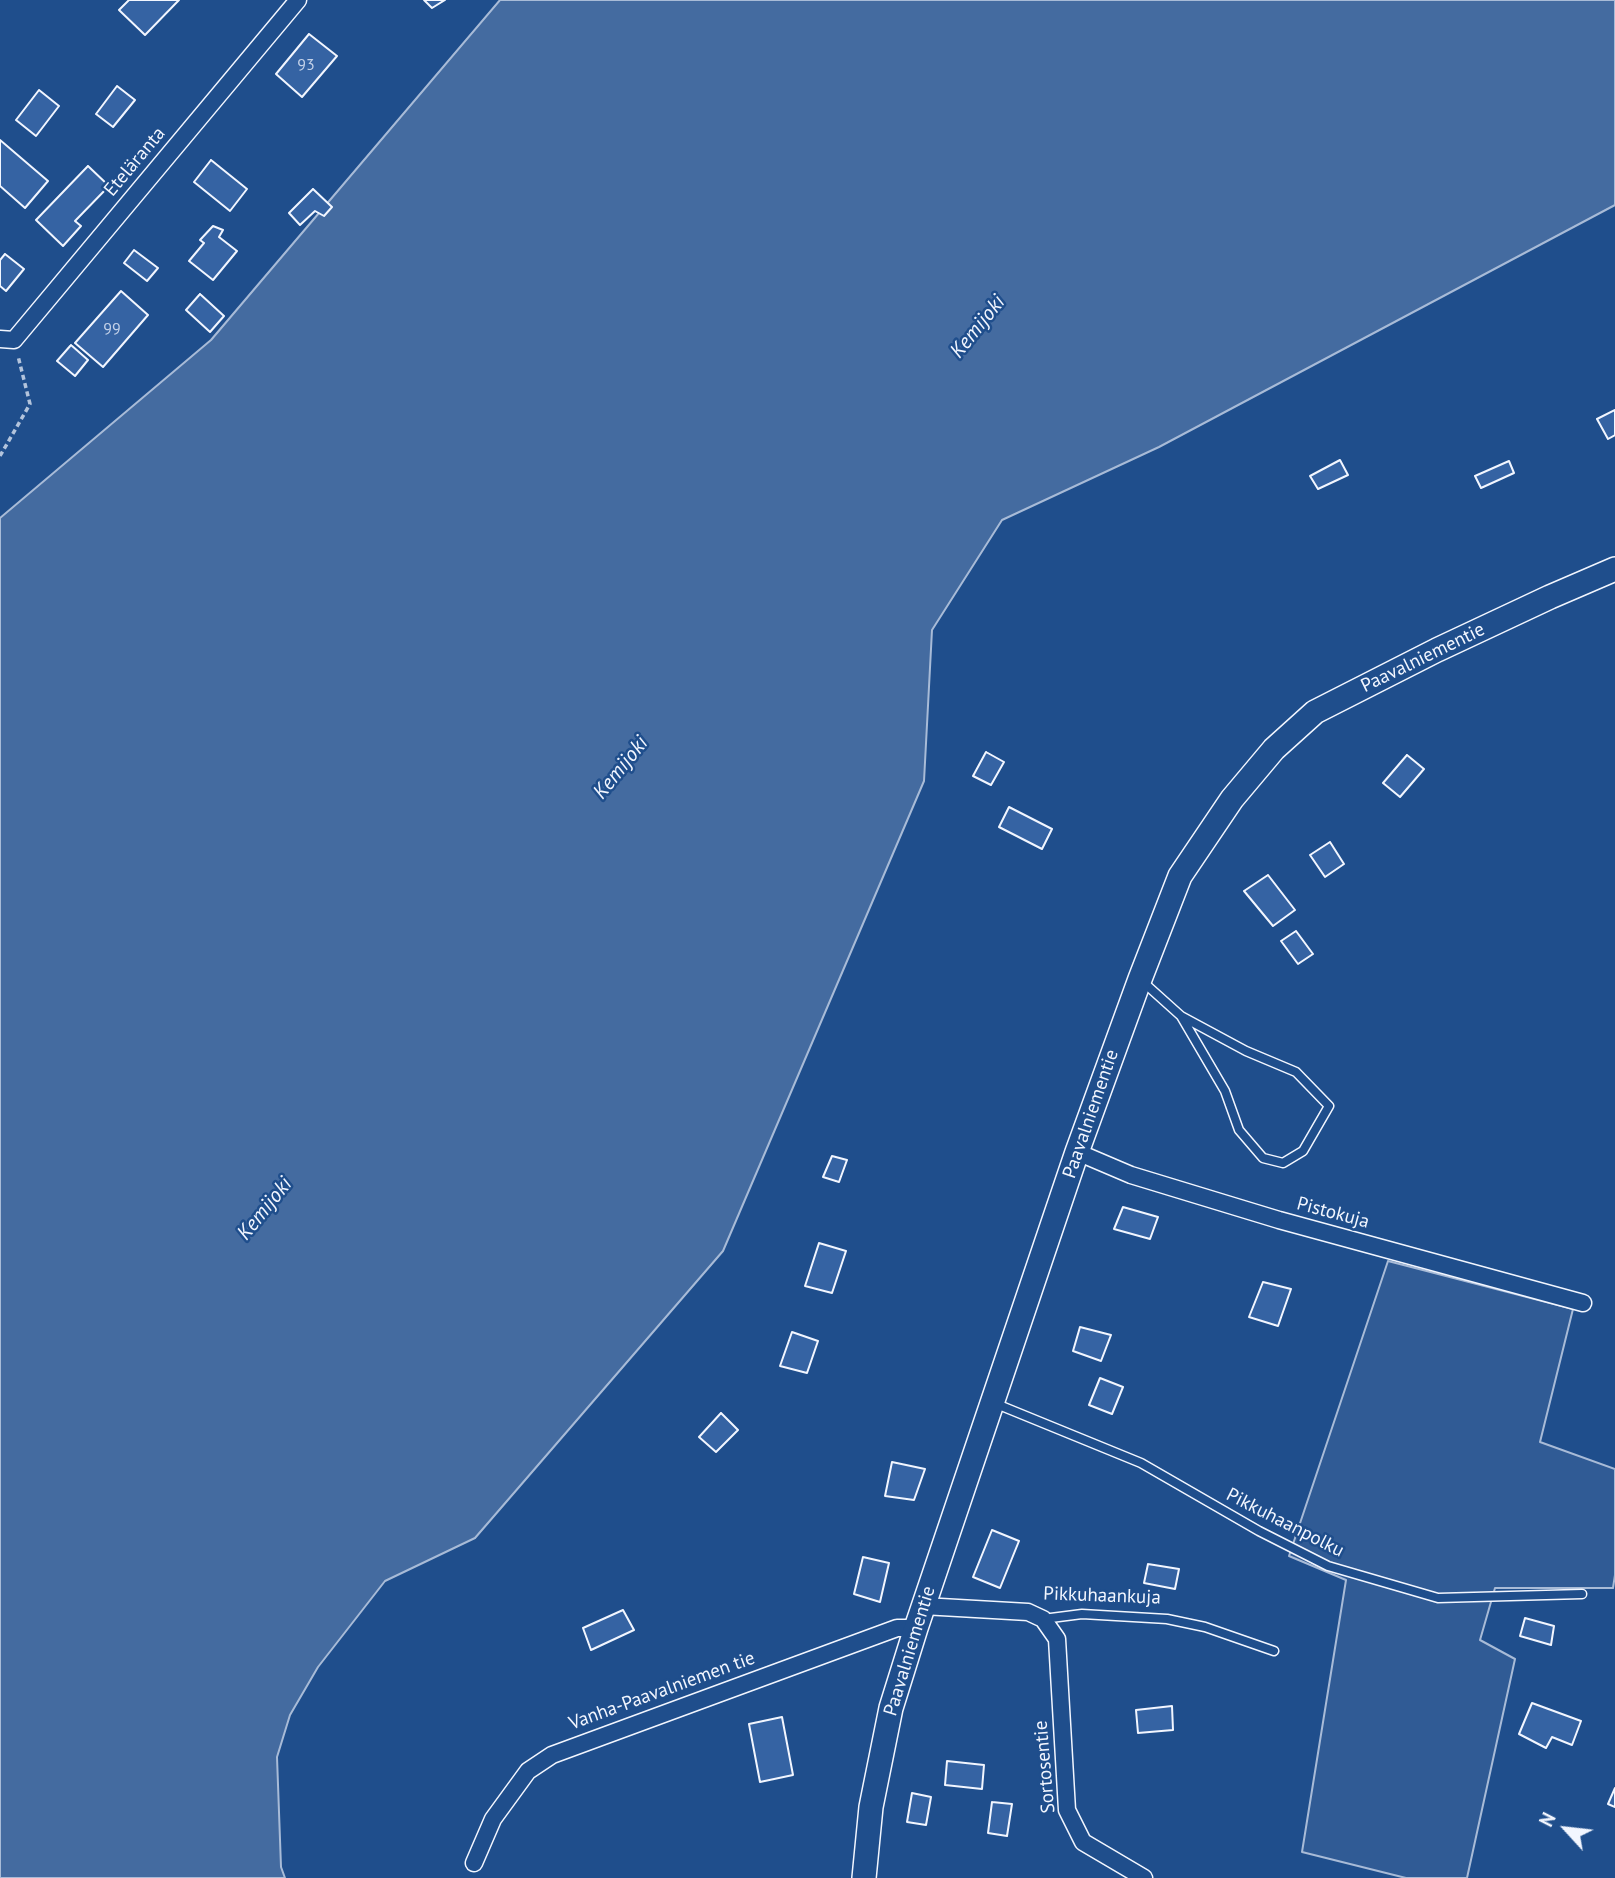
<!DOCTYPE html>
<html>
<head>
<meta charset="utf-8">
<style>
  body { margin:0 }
  #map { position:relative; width:1615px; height:1878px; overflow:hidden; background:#1f4e8c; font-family:"PT Sans",sans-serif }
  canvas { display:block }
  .north { position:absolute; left:1531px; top:1794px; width:70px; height:70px; -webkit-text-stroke:5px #1f4e8c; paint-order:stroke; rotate:297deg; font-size:19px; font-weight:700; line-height:28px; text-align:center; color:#f2f6ff }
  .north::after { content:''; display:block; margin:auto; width:24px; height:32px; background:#f2f6ff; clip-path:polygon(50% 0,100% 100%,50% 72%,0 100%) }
</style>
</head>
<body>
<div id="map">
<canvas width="1615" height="1878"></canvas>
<div class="north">N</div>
</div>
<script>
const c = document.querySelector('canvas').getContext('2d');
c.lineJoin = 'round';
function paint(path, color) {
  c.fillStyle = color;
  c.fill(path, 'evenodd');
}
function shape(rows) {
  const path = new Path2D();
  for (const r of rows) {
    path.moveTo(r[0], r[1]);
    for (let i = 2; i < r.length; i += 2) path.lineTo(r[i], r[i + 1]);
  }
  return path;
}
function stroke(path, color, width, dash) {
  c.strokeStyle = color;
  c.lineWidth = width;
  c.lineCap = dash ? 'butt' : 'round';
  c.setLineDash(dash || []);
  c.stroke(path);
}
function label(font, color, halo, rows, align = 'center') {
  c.font = font + ' "PT Sans",sans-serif';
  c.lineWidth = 5;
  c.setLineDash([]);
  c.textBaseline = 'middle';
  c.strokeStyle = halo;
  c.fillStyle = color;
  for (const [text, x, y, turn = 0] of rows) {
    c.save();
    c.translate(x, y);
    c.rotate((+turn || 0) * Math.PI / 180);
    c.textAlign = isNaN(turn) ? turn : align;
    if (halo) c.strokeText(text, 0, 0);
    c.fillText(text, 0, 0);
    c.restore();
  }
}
const built = shape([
  [1388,1261,1573,1309,1540,1442,1615,1469,1615,1575,1613,1588,1495,1588,1480,1640,1515,1659,1467,1878,1406,1878,1302,1852,1346,1580,1289,1556,1388,1261]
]);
const water = shape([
  [500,0,1615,0,1615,205,1159,447,1002,520,932,630,924,781,723,1251,475,1538,385,1581,318,1667,290,1715,277,1757,281,1867,285,1878,0,1878,0,518,211,340,500,0]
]);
const building = shape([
  [129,0,179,0,145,35,119,10,129,0],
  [424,0,445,0,432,8,424,0],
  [309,34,337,56,302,97,276,74,309,34],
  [117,86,135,100,113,127,96,114,117,86],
  [39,90,59,106,36,136,16,120,39,90],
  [0,140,48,181,25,208,0,186,0,140],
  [211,160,247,189,230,211,194,182,211,160],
  [88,166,109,186,75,221,81,226,63,246,36,220,88,166],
  [313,189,332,207,324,216,315,211,300,225,289,213,313,189],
  [213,226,223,230,219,237,237,251,213,280,189,261,204,243,200,240,213,226],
  [134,250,158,268,147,281,124,263,134,250],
  [5,254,24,269,6,291,0,286,0,260,5,254],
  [121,291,148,315,103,367,75,343,121,291],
  [200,294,224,316,210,332,186,310,200,294],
  [71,345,88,360,75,376,57,361,71,345],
  [1615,410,1615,435,1608,439,1597,419,1615,410],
  [1340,460,1348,475,1318,489,1310,476,1340,460],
  [1509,461,1514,473,1481,488,1475,476,1509,461],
  [986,752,1004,762,991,785,973,776,986,752],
  [1407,755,1424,769,1400,797,1383,783,1407,755],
  [1009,807,1052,829,1042,849,999,827,1009,807],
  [1330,842,1344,864,1325,877,1310,855,1330,842],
  [1268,875,1295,910,1273,926,1244,891,1268,875],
  [1296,931,1313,954,1298,964,1281,941,1296,931],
  [832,1156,847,1160,839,1182,823,1177,832,1156],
  [1123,1207,1158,1217,1150,1239,1114,1229,1123,1207],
  [819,1243,846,1251,832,1293,805,1286,819,1243],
  [1263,1282,1291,1289,1278,1326,1249,1317,1263,1282],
  [1080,1327,1111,1335,1101,1361,1073,1351,1080,1327],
  [792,1332,818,1341,807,1373,780,1366,792,1332],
  [1100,1378,1123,1387,1112,1414,1089,1405,1100,1378],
  [721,1413,738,1430,716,1452,699,1437,721,1413],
  [892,1462,925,1469,914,1500,885,1496,892,1462],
  [992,1530,1019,1541,1000,1588,973,1577,992,1530],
  [863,1557,889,1563,880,1602,854,1594,863,1557],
  [1148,1564,1179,1569,1175,1589,1144,1583,1148,1564],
  [623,1610,634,1630,591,1650,583,1628,623,1610],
  [1525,1618,1554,1626,1551,1645,1520,1636,1525,1618],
  [1532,1703,1581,1721,1572,1745,1552,1737,1546,1748,1519,1734,1532,1703],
  [1172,1706,1173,1730,1138,1733,1136,1710,1172,1706],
  [782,1717,793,1775,760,1782,749,1724,782,1717],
  [947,1761,984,1765,982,1789,945,1785,947,1761],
  [1615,1788,1615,1807,1608,1804,1615,1788],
  [912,1793,931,1797,926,1825,907,1822,912,1793],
  [992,1802,1012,1804,1007,1836,988,1833,992,1802]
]);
const path = shape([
  [0,456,30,404,18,356]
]);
const lane = shape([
  [1142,981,1181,1016,1246,1051,1296,1072,1329,1106,1303,1151,1283,1163,1263,1158,1239,1130,1225,1091,1181,1016],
  [994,1403,1141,1463,1259,1531,1328,1566,1438,1598,1582,1594],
  [1043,1619,1082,1614,1167,1619,1205,1627,1274,1651]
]);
const street = shape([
  [0,339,14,340,298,0],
  [1077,1152,1131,1175,1279,1220,1583,1303],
  [923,1606,1028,1612,1043,1619,1057,1639,1067,1810,1083,1842,1144,1878],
  [474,1863,493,1819,528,1771,552,1755,897,1628,916,1628]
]);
const secondary = shape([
  [864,1878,871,1807,891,1708,916,1628,1077,1152,1140,979,1180,876,1232,799,1274,749,1315,712,1437,650,1550,597,1615,569]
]);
const numberNames = [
  ["93",306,65],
  ["99",112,329]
];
const streetNames = [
  ["Eteläranta",135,162,-50],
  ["Paavalniementie",1423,658,-26],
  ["Paavalniementie",1091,1114,-71],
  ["Pistokuja",1333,1213,15],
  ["Pikkuhaanpolku",1285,1523,27],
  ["Pikkuhaankuja",1102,1596,2],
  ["Paavalniementie",910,1651,-73],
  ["Vanha-Paavalniemen tie",662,1691,-20],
  ["Sortosentie",1045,1767,-95]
];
const waterNames = [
  ["Kemijoki",978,327,-51],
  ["Kemijoki",621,768,-51],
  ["Kemijoki",265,1209,-51]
];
paint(built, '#305b95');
stroke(built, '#a8bbd7', 2);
paint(water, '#446ba0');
stroke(water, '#a8bbd7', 2);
paint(building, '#3563a3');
stroke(building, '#f2f6ff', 2);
stroke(lane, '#f2f6ff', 11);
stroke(street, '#f2f6ff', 19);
stroke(secondary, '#f2f6ff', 26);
stroke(path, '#b3c4dc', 3.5, [5, 3.5]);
stroke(lane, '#1f4e8c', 8);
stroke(street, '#1f4e8c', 16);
stroke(secondary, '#1f4e8c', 23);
label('16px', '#c3d1e8', null, numberNames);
label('19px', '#f2f6ff', '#1f4e8c', streetNames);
label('italic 21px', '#f2f6ff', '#1f4e8c', waterNames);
</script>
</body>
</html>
